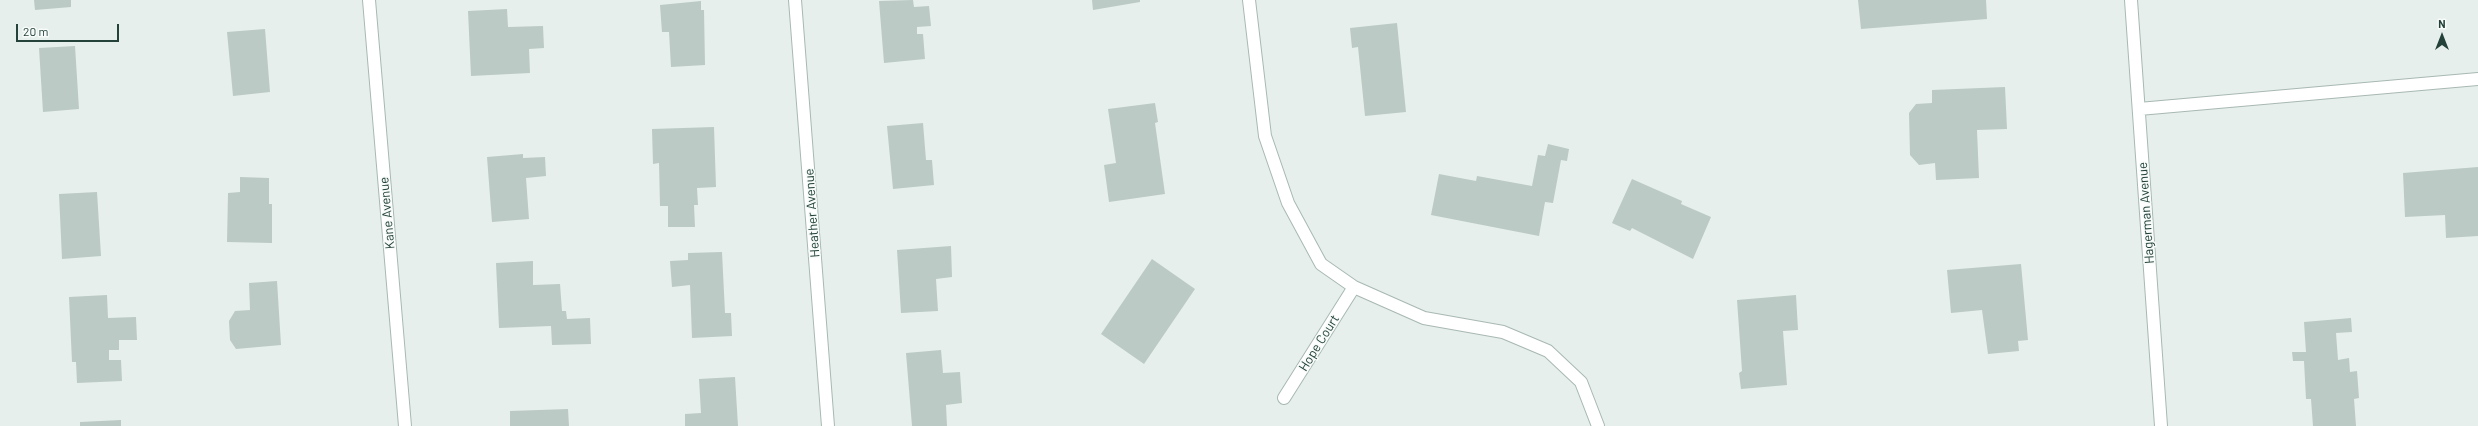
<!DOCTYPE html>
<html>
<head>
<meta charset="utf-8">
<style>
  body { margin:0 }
  #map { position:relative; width:2478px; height:426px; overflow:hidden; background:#e6efeb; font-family:Barlow,sans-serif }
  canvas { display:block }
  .north { position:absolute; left:2422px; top:16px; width:40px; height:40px; -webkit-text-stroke:3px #f7fbf9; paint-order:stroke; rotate:0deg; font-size:11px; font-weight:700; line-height:16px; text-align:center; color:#24423a }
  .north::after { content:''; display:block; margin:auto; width:14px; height:18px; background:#24423a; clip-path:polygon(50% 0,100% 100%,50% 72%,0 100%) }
  .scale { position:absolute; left:16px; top:24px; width:103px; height:18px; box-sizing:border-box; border:2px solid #24423a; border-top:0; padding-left:5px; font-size:12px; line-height:14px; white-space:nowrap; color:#24423a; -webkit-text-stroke:3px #f7fbf9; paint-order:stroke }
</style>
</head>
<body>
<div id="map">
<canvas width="2478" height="426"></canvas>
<div class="north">N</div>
<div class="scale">20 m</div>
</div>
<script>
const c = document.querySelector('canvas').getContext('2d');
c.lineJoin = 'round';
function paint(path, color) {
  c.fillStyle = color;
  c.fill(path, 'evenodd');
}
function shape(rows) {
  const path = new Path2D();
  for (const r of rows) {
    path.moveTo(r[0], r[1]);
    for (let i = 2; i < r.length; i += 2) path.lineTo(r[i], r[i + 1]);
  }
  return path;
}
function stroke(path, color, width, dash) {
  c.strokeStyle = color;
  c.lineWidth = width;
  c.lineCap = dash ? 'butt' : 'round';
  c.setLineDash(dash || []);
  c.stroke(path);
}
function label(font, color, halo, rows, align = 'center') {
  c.font = font + ' Barlow,sans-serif';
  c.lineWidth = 3;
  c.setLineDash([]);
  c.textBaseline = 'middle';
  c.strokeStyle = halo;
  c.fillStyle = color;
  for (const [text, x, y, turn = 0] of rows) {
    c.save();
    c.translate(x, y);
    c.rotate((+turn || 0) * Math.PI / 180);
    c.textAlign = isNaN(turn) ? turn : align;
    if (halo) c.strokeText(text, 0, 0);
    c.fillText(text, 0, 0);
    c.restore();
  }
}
const building = shape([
  [34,0,71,0,71,7,35,10],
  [913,0,914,7,929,6,931,26,917,27,917,34,923,34,925,59,884,63,879,1],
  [1092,0,1140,0,1140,2,1093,10],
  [1858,0,1986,0,1987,19,1861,29],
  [701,1,701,10,704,10,705,65,671,67,669,32,662,32,660,5],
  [507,9,508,27,543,26,544,48,529,49,530,73,471,76,468,11],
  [1397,23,1406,112,1365,116,1358,47,1352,48,1350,28],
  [265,29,270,92,233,96,227,32],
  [75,46,79,109,43,112,39,48],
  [2005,87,2007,129,1977,130,1979,178,1936,180,1935,163,1919,165,1910,155,1909,113,1916,104,1932,103,1932,90],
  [1155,103,1158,122,1155,123,1165,194,1109,202,1104,165,1116,163,1108,109],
  [923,123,926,160,932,160,934,185,893,189,887,126],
  [714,127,716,187,697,188,698,205,694,205,695,227,668,227,668,206,660,206,659,163,653,164,652,129],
  [1548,144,1569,149,1567,161,1561,160,1553,203,1545,202,1539,236,1431,215,1439,174,1476,181,1477,176,1532,186,1538,155,1545,156],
  [523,154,523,158,545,157,546,176,526,178,529,219,492,222,487,157],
  [2478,167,2478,236,2446,238,2445,215,2405,217,2403,173],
  [240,177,269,178,269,204,272,204,272,243,227,242,228,193,240,192],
  [1632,179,1682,201,1681,204,1711,217,1693,259,1632,228,1630,231,1612,223],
  [97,192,101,256,62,259,59,194],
  [951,246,952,277,936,279,938,311,901,313,897,250],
  [722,252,725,313,731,313,732,336,692,338,690,285,672,287,670,261,688,260,688,253],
  [1152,259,1195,289,1144,364,1101,334],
  [533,261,533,285,560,284,562,311,566,311,567,319,590,318,591,344,552,345,551,326,499,328,496,263],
  [2021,264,2028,340,2018,341,2019,351,1988,354,1982,310,1951,313,1947,270],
  [277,281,281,345,236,349,230,340,229,321,235,311,250,310,249,283],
  [107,295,108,318,136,317,137,340,119,340,119,350,109,350,109,360,121,360,122,381,77,383,76,362,72,362,69,297],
  [1796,295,1798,330,1783,331,1787,385,1741,389,1739,373,1742,371,1737,300],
  [2351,318,2352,332,2336,333,2338,360,2349,358,2350,372,2357,371,2359,398,2354,399,2356,426,2313,426,2311,399,2306,399,2304,361,2293,361,2292,352,2306,352,2304,322],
  [941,350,943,373,960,372,962,403,946,405,947,426,912,426,906,353],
  [735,377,738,426,685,426,685,414,701,413,699,379],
  [568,409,569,426,510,426,510,411],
  [121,420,121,426,80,426,80,422]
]);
const minor = shape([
  [369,0,405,426],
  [795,0,828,426],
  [1249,0,1265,136,1288,203,1321,264,1354,287,1424,318,1503,332,1548,351,1581,382,1598,426],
  [2131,0,2161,426],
  [2139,109,2478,79],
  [1284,398,1354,287]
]);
const streetNames = [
  ["Kane Avenue",387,213,-95],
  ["Heather Avenue",812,213,-94],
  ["Hagerman Avenue",2146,213,-94],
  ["Hope Court",1319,343,-58]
];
paint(building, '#bbcac4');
stroke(minor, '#a8b8b2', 14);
stroke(minor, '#fff', 12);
label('13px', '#24423a', '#f7fbf9', streetNames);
</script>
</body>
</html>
